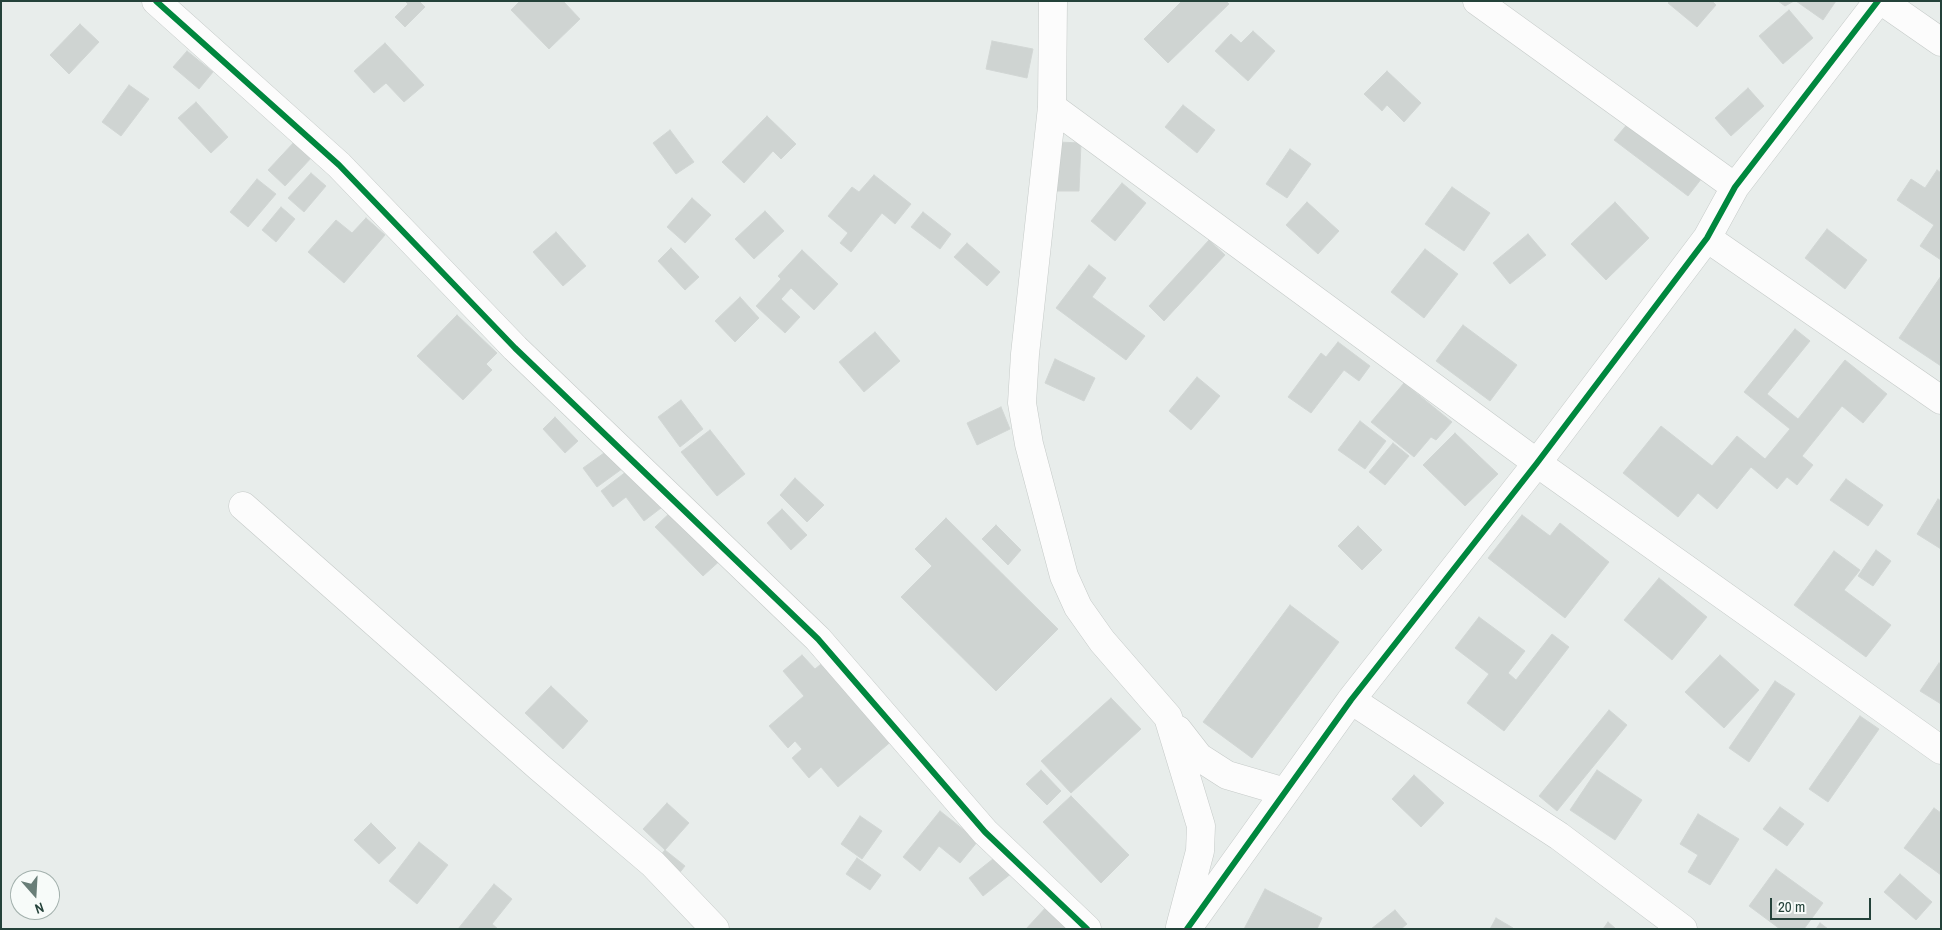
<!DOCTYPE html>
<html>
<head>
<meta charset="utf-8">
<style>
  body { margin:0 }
  #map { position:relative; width:1942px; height:930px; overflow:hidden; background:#e8edeb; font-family:"Archivo Narrow",sans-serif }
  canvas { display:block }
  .frame { position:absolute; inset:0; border:2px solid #24423a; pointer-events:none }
  .north { position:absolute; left:10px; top:870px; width:50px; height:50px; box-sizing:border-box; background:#f7fbf9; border:1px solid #a3b1ad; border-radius:50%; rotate:161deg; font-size:14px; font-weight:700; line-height:20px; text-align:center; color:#24423a }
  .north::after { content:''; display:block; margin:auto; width:18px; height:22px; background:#697e78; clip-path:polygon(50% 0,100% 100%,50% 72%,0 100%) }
  .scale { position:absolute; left:1770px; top:898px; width:101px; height:22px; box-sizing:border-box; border:2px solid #24423a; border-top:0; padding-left:6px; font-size:15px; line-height:18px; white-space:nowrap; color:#24423a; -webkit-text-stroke:4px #f7fbf9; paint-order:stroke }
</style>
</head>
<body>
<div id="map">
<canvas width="1942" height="930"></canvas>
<div class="frame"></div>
<div class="north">N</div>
<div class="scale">20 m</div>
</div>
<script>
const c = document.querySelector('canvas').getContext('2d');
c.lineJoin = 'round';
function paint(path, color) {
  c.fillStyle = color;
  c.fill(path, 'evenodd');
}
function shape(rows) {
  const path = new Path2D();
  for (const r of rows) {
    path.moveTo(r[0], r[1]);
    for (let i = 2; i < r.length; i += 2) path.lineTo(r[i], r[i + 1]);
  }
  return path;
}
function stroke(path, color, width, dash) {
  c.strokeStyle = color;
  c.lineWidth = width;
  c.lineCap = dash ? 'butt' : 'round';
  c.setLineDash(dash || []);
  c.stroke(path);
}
const building = shape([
  [405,1,419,1,425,7,405,27,395,17,408,4,405,1],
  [520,1,563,1,580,19,549,49,511,10,520,1],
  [1182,1,1226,1,1229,4,1168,63,1144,39,1182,1],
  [1670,1,1712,1,1716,5,1697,27,1668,3,1670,1],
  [1778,1,1794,1,1785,6,1778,1],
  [1796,1,1836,1,1823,20,1796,1],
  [1789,10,1813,38,1783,64,1759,36,1789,10],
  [80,24,99,42,69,74,50,55,80,24],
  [1253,31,1275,51,1248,81,1215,51,1231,34,1241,43,1253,31],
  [992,41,1033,49,1027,78,986,69,992,41],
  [385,43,424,85,404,102,386,83,374,93,354,71,385,43],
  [187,51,213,72,199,89,173,67,187,51],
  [1387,71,1421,103,1404,122,1387,105,1382,111,1364,94,1387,71],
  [129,85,149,99,121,136,102,122,129,85],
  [1748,88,1764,106,1731,136,1715,118,1748,88],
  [196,102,228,137,211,153,178,118,196,102],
  [1183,105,1215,130,1197,153,1165,127,1183,105],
  [767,116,796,144,781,159,773,151,744,183,722,162,767,116],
  [1629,122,1702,178,1688,196,1614,140,1629,122],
  [670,130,694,162,676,174,653,143,670,130],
  [296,140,313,156,285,186,268,170,296,140],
  [1058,142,1081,143,1079,191,1056,191,1058,142],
  [1290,149,1311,164,1287,198,1266,184,1290,149],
  [1937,170,1941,173,1941,260,1920,246,1934,225,1897,200,1911,179,1925,188,1937,170],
  [311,173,326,186,304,212,288,198,311,173],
  [874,175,911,204,895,224,882,213,851,252,840,243,848,233,828,216,852,187,859,192,874,175],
  [257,179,276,194,248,227,230,212,257,179],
  [1122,183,1146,203,1115,241,1091,221,1122,183],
  [1452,187,1490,213,1464,251,1425,224,1452,187],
  [692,198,711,215,685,243,667,227,692,198],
  [1307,202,1339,231,1318,254,1286,225,1307,202],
  [1615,202,1649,238,1606,280,1571,244,1615,202],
  [281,207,295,219,276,242,262,230,281,207],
  [765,211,784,231,754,259,735,239,765,211],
  [923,212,951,234,940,249,911,227,923,212],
  [366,218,385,235,344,283,308,252,336,220,352,233,366,218],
  [1827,229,1867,260,1845,289,1805,258,1827,229],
  [556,232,586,266,563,286,533,252,556,232],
  [1528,234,1546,255,1510,284,1493,263,1528,234],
  [1209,240,1225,255,1164,321,1149,306,1209,240],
  [967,243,1000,272,987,286,954,257,967,243],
  [671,248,699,277,685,290,658,261,671,248],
  [1425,249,1458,274,1424,318,1391,292,1425,249],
  [802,250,838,284,814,310,791,288,781,299,800,317,785,333,756,306,781,279,778,276,802,250],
  [1089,265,1106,278,1092,297,1145,336,1126,360,1056,308,1089,265],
  [1941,276,1941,366,1899,338,1941,276],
  [740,297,759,318,735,342,715,321,740,297],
  [457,315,497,353,486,364,492,370,463,400,417,356,457,315],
  [1463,325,1517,365,1490,401,1436,361,1463,325],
  [1795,329,1810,341,1767,394,1798,419,1845,360,1887,394,1863,423,1842,406,1802,456,1813,465,1797,485,1787,477,1777,489,1751,467,1717,509,1698,493,1678,517,1623,473,1661,426,1712,466,1737,436,1765,459,1790,429,1744,392,1795,329],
  [875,332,900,361,864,392,839,362,875,332],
  [1338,342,1370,366,1359,381,1344,370,1311,413,1288,397,1321,353,1326,357,1338,342],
  [1055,359,1095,378,1084,401,1045,383,1055,359],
  [1197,377,1220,396,1191,430,1169,411,1197,377],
  [1404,383,1452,422,1436,440,1431,437,1414,457,1371,422,1404,383],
  [681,400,703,429,680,447,658,417,681,400],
  [1001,407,1010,429,977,445,967,423,1001,407],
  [555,417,578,441,565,453,543,429,555,417],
  [1360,421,1386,441,1365,469,1338,450,1360,421],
  [710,430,745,474,717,496,681,452,710,430],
  [1455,433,1498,474,1465,506,1423,465,1455,433],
  [1393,443,1409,456,1385,485,1369,472,1393,443],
  [604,453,608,454,626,466,597,487,583,468,604,453],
  [631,468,661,508,644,521,626,497,613,507,601,491,631,468],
  [795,478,824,505,807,522,780,495,795,478],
  [1846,479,1883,505,1868,526,1830,500,1846,479],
  [1938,499,1941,501,1941,549,1917,534,1938,499],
  [676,507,724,557,703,576,655,527,676,507],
  [782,509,807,535,791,550,767,523,782,509],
  [1522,515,1550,536,1560,523,1609,562,1565,618,1488,558,1522,515],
  [946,518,1058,629,996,691,901,597,932,566,915,549,946,518],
  [996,525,1021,550,1008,565,982,539,996,525],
  [1358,526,1382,550,1362,570,1338,546,1358,526],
  [1876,550,1891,561,1873,586,1858,576,1876,550],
  [1834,551,1860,570,1844,590,1891,625,1866,657,1794,605,1834,551],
  [1659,578,1707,617,1672,660,1624,620,1659,578],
  [1290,605,1339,642,1252,758,1203,722,1290,605],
  [1479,617,1525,651,1508,673,1516,680,1552,634,1569,647,1504,731,1467,703,1489,674,1455,648,1479,617],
  [802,655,815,669,826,660,894,739,838,787,821,767,809,778,792,758,802,749,795,741,788,748,769,726,804,696,783,671,802,655],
  [1720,655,1759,690,1724,728,1685,692,1720,655],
  [1939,663,1941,664,1941,704,1920,691,1939,663],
  [1775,681,1795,694,1749,762,1729,748,1775,681],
  [551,686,588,721,563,749,525,713,551,686],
  [1111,698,1141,729,1071,793,1041,761,1111,698],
  [1609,710,1627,725,1557,811,1539,796,1609,710],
  [1860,716,1879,729,1828,802,1809,789,1860,716],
  [1041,770,1061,791,1047,805,1026,784,1041,770],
  [1597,770,1642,800,1615,840,1570,810,1597,770],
  [1414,775,1444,803,1421,827,1392,799,1414,775],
  [1071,796,1129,855,1101,883,1043,822,1071,796],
  [667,803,689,823,665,850,643,829,667,803],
  [1780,807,1804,824,1787,846,1763,829,1780,807],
  [1934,808,1941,813,1941,875,1904,848,1934,808],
  [940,811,978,841,960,863,939,846,920,871,903,857,940,811],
  [1698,814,1739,839,1710,885,1688,872,1698,855,1680,844,1698,814],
  [860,816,882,831,862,859,841,844,860,816],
  [371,823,396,848,379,864,354,840,371,823],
  [419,842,448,865,417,904,389,881,419,842],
  [665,850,685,866,673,881,653,864,665,850],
  [998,855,1012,873,983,896,969,878,998,855],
  [857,858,881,875,870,890,846,874,857,858],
  [1776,869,1823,903,1804,929,1780,929,1749,906,1776,869],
  [1900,874,1932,902,1916,920,1884,892,1900,874],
  [494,884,512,899,492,924,498,929,458,929,494,884],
  [1265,889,1322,918,1317,929,1244,929,1265,889],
  [1048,905,1073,929,1026,929,1048,905],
  [1395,910,1407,924,1401,929,1371,929,1395,910],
  [1496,918,1513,928,1513,929,1490,929,1496,918],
  [1608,922,1616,929,1603,929,1608,922],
  [1820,923,1828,929,1816,929,1820,923]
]);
const minor = shape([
  [156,1,339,165,515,348,818,639,985,832,1087,929],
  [1053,1,1052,107,1025,354,1022,403,1029,444,1064,576,1078,607,1102,641,1168,717,1201,826,1200,851,1180,927],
  [1477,1,1735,187],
  [1882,1,1941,42],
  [1052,107,1537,463,1941,750],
  [1707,238,1941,400],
  [243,506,539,767,653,864,715,929],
  [1351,700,1559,836,1683,929],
  [1178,730,1199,757,1227,775,1285,792],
  [1187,929,1351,700,1537,463,1707,238,1735,187,1878,1]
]);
const cycleway = shape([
  [156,1,339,165,515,348,818,639,985,832,1087,929],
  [1187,929,1351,700,1537,463,1707,238,1735,187,1878,1]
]);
paint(building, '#cfd4d2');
stroke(building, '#d1d6d4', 1);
stroke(minor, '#c5cac8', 29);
stroke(minor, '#fcfcfc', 28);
stroke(cycleway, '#00873e', 6);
</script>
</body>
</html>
